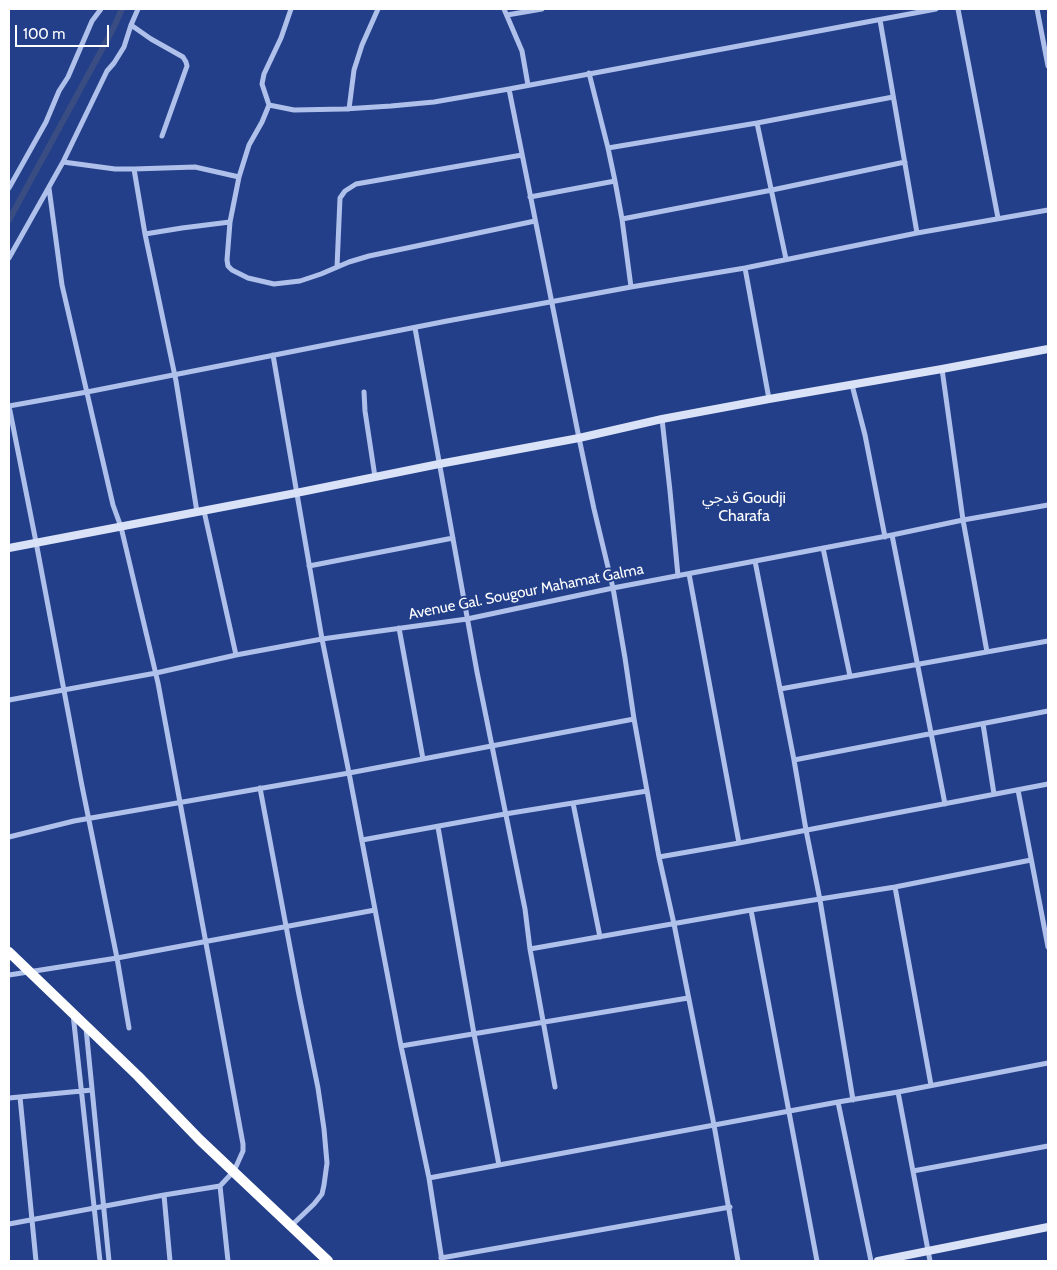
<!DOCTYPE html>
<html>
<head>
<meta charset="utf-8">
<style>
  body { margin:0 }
  #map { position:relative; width:1057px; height:1270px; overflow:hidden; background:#233f89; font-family:Cabin,sans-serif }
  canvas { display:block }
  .frame { position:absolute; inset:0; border:10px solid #fff; pointer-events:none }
  .scale { position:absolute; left:15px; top:25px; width:94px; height:22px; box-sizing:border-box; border:2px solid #fff; border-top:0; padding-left:6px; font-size:15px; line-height:18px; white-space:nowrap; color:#fff; -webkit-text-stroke:4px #233f89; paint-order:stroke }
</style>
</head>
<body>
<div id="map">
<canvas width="1057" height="1270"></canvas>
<div class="frame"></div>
<div class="scale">100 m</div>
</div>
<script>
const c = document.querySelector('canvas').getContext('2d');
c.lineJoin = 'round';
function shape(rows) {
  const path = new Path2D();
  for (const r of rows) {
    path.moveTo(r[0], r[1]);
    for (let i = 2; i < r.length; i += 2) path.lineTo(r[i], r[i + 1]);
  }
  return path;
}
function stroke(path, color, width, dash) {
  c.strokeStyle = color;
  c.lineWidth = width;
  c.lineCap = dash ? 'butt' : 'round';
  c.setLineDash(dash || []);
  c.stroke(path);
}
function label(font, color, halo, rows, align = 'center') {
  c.font = font + ' Cabin,"Noto Sans Arabic",sans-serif';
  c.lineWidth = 4;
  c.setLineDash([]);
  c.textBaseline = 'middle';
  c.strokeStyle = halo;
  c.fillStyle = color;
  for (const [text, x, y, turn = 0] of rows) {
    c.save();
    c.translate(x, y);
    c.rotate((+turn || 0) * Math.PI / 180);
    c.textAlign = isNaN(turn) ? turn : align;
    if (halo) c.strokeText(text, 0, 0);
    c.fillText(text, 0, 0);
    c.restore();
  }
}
const canal = shape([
  [9,220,113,29,122,9]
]);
const street = shape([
  [291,9,281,38,264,74,262,84,269,105,262,122,249,145,239,177,230,222,227,260,228,266,232,270,248,278,274,284,300,281,321,274,349,262,369,256,535,221],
  [504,9,522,51,528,85],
  [958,9,998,218],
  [1037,9,1048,66],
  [507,15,542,9],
  [880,20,917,233],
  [131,25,151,39,183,57,186,62,187,66,162,136],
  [589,73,608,148,615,181,622,219,631,287],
  [509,89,936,9],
  [269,105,294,110,344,109,391,106,434,102,509,89,579,438,594,509,613,588,625,658,634,719,659,857,674,924,714,1125,738,1261],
  [349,109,354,70,362,45,378,9],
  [757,123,786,259],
  [608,148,757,123,893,97],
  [63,162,115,169,134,169,195,167,239,177],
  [134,169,145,234,176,381,197,512],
  [9,188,46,122,59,91,68,77,92,21,101,9],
  [530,197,615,181],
  [622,219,772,190,905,162],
  [145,234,182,228,230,222],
  [9,258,63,162,107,71,114,63,124,47,131,25,138,9],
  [337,267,340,198,345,191,356,184,522,155],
  [745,268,769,399],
  [415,328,477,672,525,909,530,949,555,1087],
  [273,355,322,639,349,773,401,1046,429,1178,442,1261],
  [942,369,963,520,987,652],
  [852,385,865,435,885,537],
  [364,392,365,411,375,477],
  [9,406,87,392,447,321,631,287,745,268,917,233,1048,210],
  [662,419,670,491,678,576],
  [204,511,236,655],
  [892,535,945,804],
  [823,548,850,676],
  [755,561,794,760,806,830,820,900,853,1100],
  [309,566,453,538],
  [399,628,423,759],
  [780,689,1048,641],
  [9,700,156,673,236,655,322,639,467,619,613,588,892,535,963,520,1048,505],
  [983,724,994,794],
  [794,760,1048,711],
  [260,788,299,995,318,1088,324,1129,327,1163,324,1185,322,1194,314,1204,291,1226],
  [1018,790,1048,947],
  [573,803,600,937],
  [438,827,474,1034,499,1165],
  [9,837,74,821,349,773,634,719],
  [362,840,505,814,647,791],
  [739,843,1048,784],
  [659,857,739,843,689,574],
  [895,887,931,1085],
  [751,910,817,1261],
  [530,949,751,910,895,887,1031,860],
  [9,975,117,958,82,786,36,542,9,406],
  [73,1014,100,1261],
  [86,1028,109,1261],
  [129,1028,117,958,375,910],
  [401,1046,688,998],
  [20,1097,36,1261],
  [9,1098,92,1090],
  [838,1102,871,1261],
  [913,1171,1048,1146],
  [429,1178,838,1102,898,1092],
  [220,1186,228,1261],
  [164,1195,170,1261],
  [9,1224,164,1195,220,1186,234,1171,243,1151,243,1144,158,683,121,527,113,505,62,285,49,188],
  [441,1258,730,1207],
  [930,1261,898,1092,1048,1063]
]);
const secondary = shape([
  [9,548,296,493,439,464,579,438,662,419,769,399,942,369,1048,349],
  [878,1261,1048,1227]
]);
const highway = shape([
  [9,952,138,1076,200,1140,328,1261]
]);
const streetNames = [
  ["Avenue Gal. Sougour Mahamat Galma",526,592,-11]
];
const neighbourhoodNames = [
  ["قدجي Goudji",744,498],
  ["Charafa",744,516]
];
stroke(canal, '#394d83', 6);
stroke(street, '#afc0ea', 5);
stroke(secondary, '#dae2f8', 8);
stroke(highway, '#fff', 10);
label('15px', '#fff', '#233f89', streetNames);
label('16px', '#fff', '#233f89', neighbourhoodNames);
</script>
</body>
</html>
